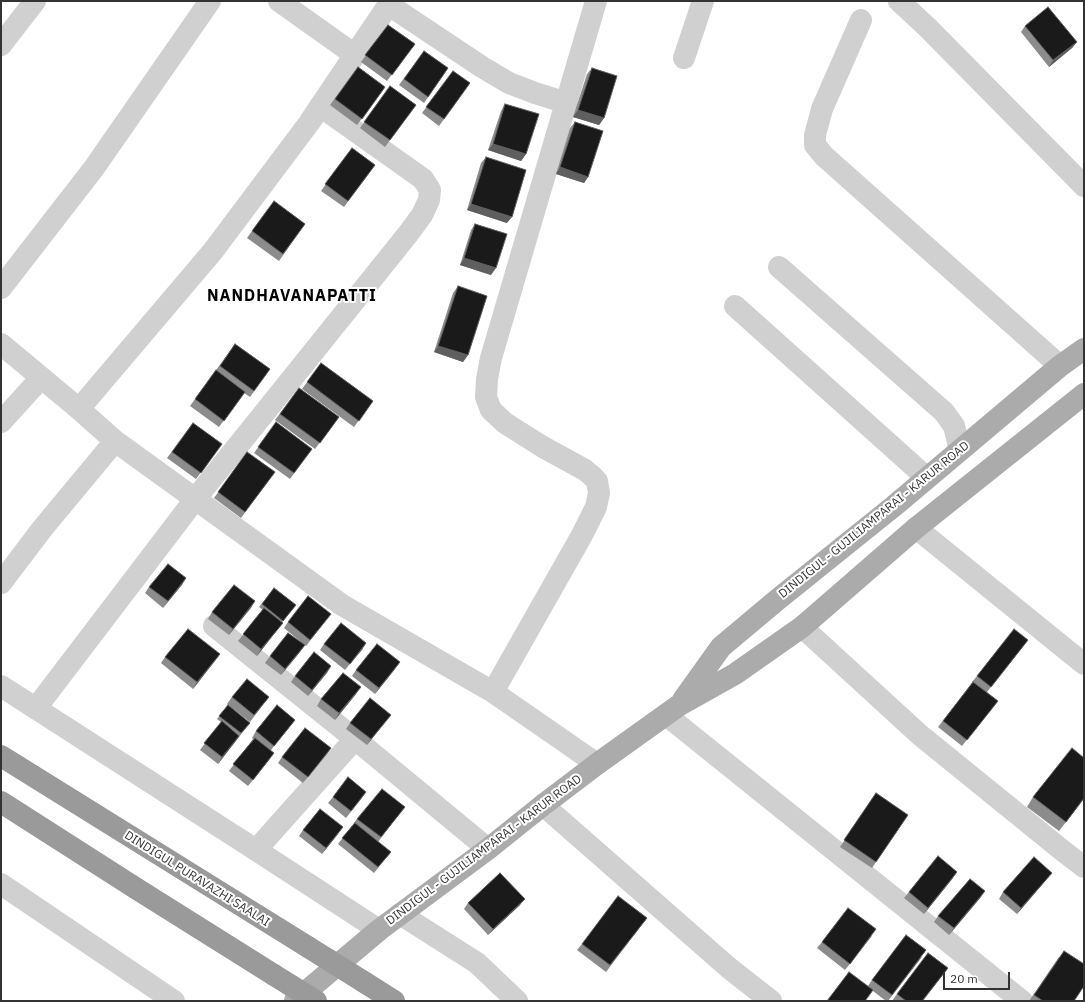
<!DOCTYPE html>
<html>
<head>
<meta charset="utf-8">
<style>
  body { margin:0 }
  #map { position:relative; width:1085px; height:1002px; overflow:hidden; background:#fff; font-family:"IBM Plex Sans",sans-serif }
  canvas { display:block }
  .frame { position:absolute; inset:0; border:2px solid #333; pointer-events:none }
  .scale { position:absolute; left:943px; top:972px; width:67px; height:18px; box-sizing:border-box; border:2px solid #333; border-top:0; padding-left:5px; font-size:12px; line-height:14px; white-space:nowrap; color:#333; -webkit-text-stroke:3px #fff; paint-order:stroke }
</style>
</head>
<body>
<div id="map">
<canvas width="1085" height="1002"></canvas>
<div class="frame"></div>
<div class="scale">20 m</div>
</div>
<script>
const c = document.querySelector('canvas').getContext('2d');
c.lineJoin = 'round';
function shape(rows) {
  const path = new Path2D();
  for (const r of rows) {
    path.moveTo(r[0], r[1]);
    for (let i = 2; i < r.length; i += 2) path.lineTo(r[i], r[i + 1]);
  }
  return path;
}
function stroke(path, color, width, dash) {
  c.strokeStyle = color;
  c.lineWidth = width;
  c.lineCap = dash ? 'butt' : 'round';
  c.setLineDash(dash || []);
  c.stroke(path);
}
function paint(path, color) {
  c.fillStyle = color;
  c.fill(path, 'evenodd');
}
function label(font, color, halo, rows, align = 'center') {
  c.font = font + ' "IBM Plex Sans",sans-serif';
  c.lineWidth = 4;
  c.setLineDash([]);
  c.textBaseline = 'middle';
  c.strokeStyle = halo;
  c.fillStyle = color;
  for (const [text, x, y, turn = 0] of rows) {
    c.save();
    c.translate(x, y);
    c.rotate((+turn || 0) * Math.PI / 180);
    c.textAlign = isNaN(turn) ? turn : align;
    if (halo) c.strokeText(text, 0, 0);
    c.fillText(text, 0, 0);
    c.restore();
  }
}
const minor = shape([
  [279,1,355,55],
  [899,1,927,27,1084,186],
  [389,5,482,67,509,83,535,93,567,103],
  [861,20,822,109,815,135,815,145,824,156,1060,366],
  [1,45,35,1],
  [684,58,703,1],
  [779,267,944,412,954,426,960,450],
  [1,288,94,168,210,1],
  [735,306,927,478],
  [1,344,79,409,115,441,342,605,493,692,597,764],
  [79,409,213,251,309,123,391,1],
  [1,422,41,378],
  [916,528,1084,664],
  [1,583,42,529,115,441],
  [214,626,355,739,488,849],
  [802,627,920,735,1063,851,1084,867],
  [1,686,256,850,379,930],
  [493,692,582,535,596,507,599,493,597,481,592,476,585,470,543,447,505,423,491,410,486,397,487,379,491,358,596,1],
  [36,708,196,498,408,234,422,215,429,200,430,190,423,179,320,106],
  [666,715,1022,1001],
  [543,805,729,968,771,1001],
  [256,850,355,739],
  [1,884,174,1001],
  [400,914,477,963,517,1001]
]);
const major = shape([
  [683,700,721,647,777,600,894,506,1060,366,1084,349],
  [295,1001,379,930,488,849,543,805,597,764,678,706,735,674,802,627,916,528,1084,394]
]);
const highway = shape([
  [1,756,308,947],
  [1,802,137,889,274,975],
  [364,982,394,1001]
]);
const highwayBridge = shape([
  [308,947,364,982],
  [274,975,316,1001]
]);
const wall = shape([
  [388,25,415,44,387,81,361,62],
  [1025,26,1077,42,1072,48,1049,67,1021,32],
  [424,51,448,68,424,103,399,85],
  [358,67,385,87,357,125,330,105],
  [592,68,604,118,599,125,573,117,587,74],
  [453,71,470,83,439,126,422,113],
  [390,86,416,105,385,147,360,128],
  [505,104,526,154,521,161,488,150,501,111],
  [575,122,588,177,584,183,556,174,570,128],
  [352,148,375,165,344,207,321,191],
  [486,157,507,223,467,210,481,163],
  [274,201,305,224,279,261,247,238],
  [475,224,491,275,460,265,471,230],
  [458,286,468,355,463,362,434,352,453,293],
  [235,344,270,369,250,397,244,393,219,427,190,406],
  [321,363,373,401,354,427,302,389],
  [299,388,339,417,315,449,275,420],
  [276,422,312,449,290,479,254,453],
  [193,423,222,444,196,479,167,458],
  [247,452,275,472,241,518,214,498],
  [186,578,163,608,145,593,149,587],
  [274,588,293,608,282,622,278,629,257,656,238,641,263,610,259,607],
  [255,601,229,635,208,619,212,612],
  [331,614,306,646,284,628,288,622],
  [1028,640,987,692,993,707,962,746,938,727,973,682,972,682,977,676],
  [366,643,345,670,320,650,324,644],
  [300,652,281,675,265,663,270,656],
  [220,654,193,689,161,663,165,657],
  [331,666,308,696,291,682,295,676],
  [395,669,375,694,352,676,356,670],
  [356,694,335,720,317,706,321,699],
  [232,697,269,697,250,722,227,704],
  [228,705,250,723,218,764,200,750,221,722,217,719],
  [391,715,367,745,346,729,350,723],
  [295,720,271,750,270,759,248,786,229,771,253,739,252,738,256,731],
  [331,748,303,783,278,763,282,757],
  [876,793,876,862,872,868,840,847],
  [333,797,362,798,346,818,328,803],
  [1033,797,1084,799,1059,831,1027,807],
  [400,813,378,842,391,852,374,873,338,844,357,819],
  [303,830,338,834,322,854,299,836],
  [953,878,924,914,904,898,909,892],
  [1047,879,1017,914,999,899,1003,892],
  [981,897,949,935,934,922,938,916],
  [468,903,520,905,488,935,464,909],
  [647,918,606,972,577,950,582,944],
  [872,936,845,970,817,948,822,942],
  [922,957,888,1001,886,1001,873,991,868,986,872,980],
  [1059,957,1074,1001,1029,1001],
  [948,968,923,1001,892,1001,897,994]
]);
const shadedWall = shape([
  [1077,42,1072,48,1049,67,1053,60],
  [578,110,604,118,599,125,573,117],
  [493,144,526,154,521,161,488,150],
  [560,167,588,177,584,183,556,174],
  [471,204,512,217,507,223,467,210],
  [464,258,496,268,491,275,460,265],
  [438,346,468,355,463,362,434,352],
  [186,578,182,585,163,608,168,601],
  [255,601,251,608,229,635,233,629],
  [283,623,278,629,257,656,261,649],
  [366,643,362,650,345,670,350,664],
  [305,645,300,652,281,675,285,669],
  [220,654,215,661,193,689,197,682],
  [400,662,395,669,375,694,379,688],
  [331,666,327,673,308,696,312,690],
  [361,687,356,694,335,720,339,713],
  [391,715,386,721,367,745,371,739],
  [239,736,235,742,218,764,222,757],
  [331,748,327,754,303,783,308,777],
  [343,827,338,834,322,854,326,848],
  [957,872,953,878,924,914,928,908],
  [1052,873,1047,879,1017,914,1021,908],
  [985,891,981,897,949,935,954,928],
  [525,899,520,905,488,935,493,929]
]);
const building = shape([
  [1048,7,1077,42,1053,60,1025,26,1048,7],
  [388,25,415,44,392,75,365,55,388,25],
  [424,51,448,68,428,97,404,79,424,51],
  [358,67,385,87,362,119,335,99,358,67],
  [592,68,617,76,604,118,578,110,592,68],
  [453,71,470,83,444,119,426,107,453,71],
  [390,86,416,105,390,140,364,122,390,86],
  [505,104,539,114,526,154,493,144,505,104],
  [575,122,603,131,588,177,560,167,575,122],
  [352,148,375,165,348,201,325,184,352,148],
  [486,157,526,170,512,217,471,204,486,157],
  [274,201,305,224,283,254,252,231,274,201],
  [475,224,507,234,496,268,464,258,475,224],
  [458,286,487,296,468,355,438,346,458,286],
  [235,344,270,369,254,391,220,366,235,344],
  [321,363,373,401,359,421,307,382,321,363],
  [216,370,245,392,224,421,195,399,216,370],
  [299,388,339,417,320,443,280,414,299,388],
  [276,422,312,449,294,473,258,447,276,422],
  [193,423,222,444,201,473,172,452,193,423],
  [247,452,275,472,245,512,218,492,247,452],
  [168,564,186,578,168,601,149,587,168,564],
  [234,585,255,601,233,629,212,612,234,585],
  [274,588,296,605,283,621,262,604,274,588],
  [308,596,331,614,310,640,288,622,308,596],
  [264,608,283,623,261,649,243,634,264,608],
  [341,623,366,643,350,664,324,644,341,623],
  [188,629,220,654,197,682,165,657,188,629],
  [1014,629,1028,640,991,687,977,676,1014,629],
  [288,633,305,645,285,669,270,656,288,633],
  [377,644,400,662,379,688,356,670,377,644],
  [314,652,331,666,312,690,295,676,314,652],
  [343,673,361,687,339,713,321,699,343,673],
  [247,679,269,697,254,715,232,697,247,679],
  [973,682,998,701,967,740,943,721,973,682],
  [370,698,391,715,371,739,350,723,370,698],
  [228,705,250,723,241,733,219,716,228,705],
  [277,705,295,720,274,746,256,731,277,705],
  [222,721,239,736,222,757,204,743,222,721],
  [305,728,331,748,308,777,282,757,305,728],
  [255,738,274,753,253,780,233,764,255,738],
  [1072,748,1084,758,1084,798,1066,822,1033,797,1072,748],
  [348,777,366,792,351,811,333,797,348,777],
  [382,789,405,807,381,837,357,819,382,789],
  [876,793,908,815,876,862,844,840,876,793],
  [320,809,343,827,326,848,303,830,320,809],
  [355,823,391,852,378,867,342,838,355,823],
  [938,856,957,872,928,908,909,892,938,856],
  [1034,857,1052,873,1021,908,1003,892,1034,857],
  [500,873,525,899,493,929,468,903,500,873],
  [970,879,985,891,954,928,938,916,970,879],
  [618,896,647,918,610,965,582,944,618,896],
  [848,908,876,929,850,964,822,942,848,908],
  [906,935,926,950,892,995,872,980,906,935],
  [1064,951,1084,964,1084,986,1074,1001,1043,1001,1034,995,1064,951],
  [928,953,948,968,922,1001,906,1001,897,994,928,953],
  [849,972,873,990,865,1001,827,1001,849,972]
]);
const streetNames = [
  ["DINDIGUL - GUJILIAMPARAI - KARUR ROAD",874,520,-39],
  ["DINDIGUL - GUJILIAMPARAI - KARUR ROAD",484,850,-37],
  ["DINDIGUL PURAVAZHI SAALAI",197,879,32]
];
const districtNames = [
  ["NANDHAVANAPATTI",292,296]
];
stroke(minor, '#d0d0d0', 22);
stroke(major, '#ababab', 22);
stroke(highway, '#9a9a9a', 22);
stroke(highwayBridge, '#9a9a9a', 22);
paint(wall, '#8c8c8c');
paint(shadedWall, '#5f5f5f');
paint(building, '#1a1a1a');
stroke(building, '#5f5f5f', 1);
label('12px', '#333', '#fff', streetNames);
c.letterSpacing = '1px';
label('bold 16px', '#000', '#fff', districtNames);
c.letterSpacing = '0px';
</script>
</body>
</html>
